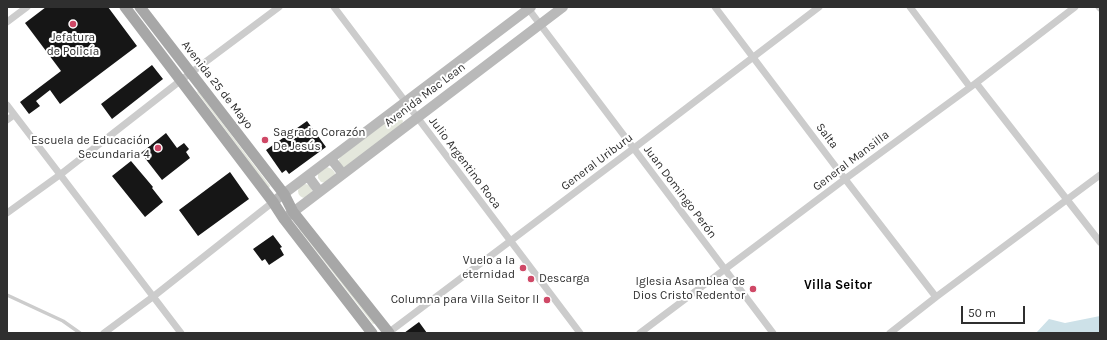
<!DOCTYPE html>
<html>
<head>
<meta charset="utf-8">
<style>
  body { margin:0 }
  #map { position:relative; width:1107px; height:340px; overflow:hidden; background:#fff; font-family:Karla,sans-serif }
  canvas { display:block }
  .frame { position:absolute; inset:0; border:8px solid #2f2f2f; pointer-events:none }
  .scale { position:absolute; left:961px; top:306px; width:64px; height:18px; box-sizing:border-box; border:2px solid #2f2f2f; border-top:0; padding-left:5px; font-size:12px; line-height:14px; white-space:nowrap; color:#2f2f2f; -webkit-text-stroke:3px #fff; paint-order:stroke }
</style>
</head>
<body>
<div id="map">
<canvas width="1107" height="340"></canvas>
<div class="frame"></div>
<div class="scale">50 m</div>
</div>
<script>
const c = document.querySelector('canvas').getContext('2d');
c.lineJoin = 'round';
function paint(path, color) {
  c.fillStyle = color;
  c.fill(path, 'evenodd');
}
function shape(rows) {
  const path = new Path2D();
  for (const r of rows) {
    if (r.length === 3) {
      path.moveTo(r[0] + r[2], r[1]);
      path.arc(r[0], r[1], r[2], 0, 2 * Math.PI);
      continue;
    }
    path.moveTo(r[0], r[1]);
    for (let i = 2; i < r.length; i += 2) path.lineTo(r[i], r[i + 1]);
  }
  return path;
}
function stroke(path, color, width, dash) {
  c.strokeStyle = color;
  c.lineWidth = width;
  c.lineCap = dash ? 'butt' : 'round';
  c.setLineDash(dash || []);
  c.stroke(path);
}
function label(font, color, halo, rows, align = 'center') {
  c.font = font + ' Karla,sans-serif';
  c.lineWidth = 4;
  c.setLineDash([]);
  c.textBaseline = 'middle';
  c.strokeStyle = halo;
  c.fillStyle = color;
  for (const [text, x, y, turn = 0] of rows) {
    c.save();
    c.translate(x, y);
    c.rotate((+turn || 0) * Math.PI / 180);
    c.textAlign = isNaN(turn) ? turn : align;
    if (halo) c.strokeText(text, 0, 0);
    c.fillText(text, 0, 0);
    c.restore();
  }
}
const green = shape([
  [198,91,270,186,269,188,197,92],
  [395,115,399,115,403,121,402,124,347,167,343,167,338,162,340,157],
  [327,167,332,169,335,173,334,177,326,183,321,182,318,178,318,174],
  [305,191,7],
  [301,227,376,323,373,324,299,229]
]);
const water = shape([
  [1100,316,1100,333,1036,333,1049,319,1065,323]
]);
const building = shape([
  [46,7,108,7,137,46,60,104,50,90,36,101,40,106,29,114,20,102,61,71,25,23],
  [152,65,163,79,112,119,101,104],
  [307,121,326,147,289,174,286,170,282,173,266,150],
  [166,133,177,148,184,143,189,149,186,152,190,158,162,180,141,153],
  [131,161,153,187,152,188,163,202,145,217,112,176],
  [230,172,249,199,198,236,179,210],
  [273,235,282,247,280,248,284,255,269,265,265,259,262,261,253,249],
  [419,322,427,333,404,333]
]);
const service = shape([
  [7,295,63,321,80,333]
]);
const minor = shape([
  [334,7,580,333],
  [527,7,773,333],
  [715,7,845,179,936,297],
  [910,7,970,87],
  [1099,7,1100,8],
  [7,22,27,7],
  [976,83,1100,242],
  [7,105,181,333],
  [7,120,14,115],
  [7,213,61,174,180,81,279,7],
  [104,333,154,296,273,202],
  [388,333,634,148,819,7],
  [640,333,845,179,976,83,1075,7],
  [890,333,936,297,1100,175]
]);
const secondary = shape([
  [331,159,343,174],
  [308,176,319,191],
  [273,202,531,7],
  [284,219,563,7]
]);
const primary = shape([
  [125,7,273,202,284,219,372,333],
  [140,7,284,194,293,212,389,333]
]);
const markers = [
  [73,24,4,"#cf4866"],
  [265,140,4,"#cf4866"],
  [158,148,4,"#cf4866"],
  [523,268,4,"#cf4866"],
  [531,279,4,"#cf4866"],
  [753,289,4,"#cf4866"],
  [547,300,4,"#cf4866"]
];
const poiNames = [
  ["Jefatura",73,38,"center"],
  ["de Policía",73,52,"center"],
  ["Sagrado Corazón",273,133,"left"],
  ["De Jesús",273,147,"left"],
  ["Escuela de Educación",150,141],
  ["Secundaria 4",150,155],
  ["Vuelo a la",515,261],
  ["eternidad",515,275],
  ["Descarga",539,279,"left"],
  ["Iglesia Asamblea de",745,282],
  ["Dios Cristo Redentor",745,296],
  ["Columna para Villa Seitor II",539,300]
];
const streetNames = [
  ["Avenida 25 de Mayo",217,85,52],
  ["Avenida Mac Lean",425,95,-37],
  ["Salta",827,136,53],
  ["General Mansilla",851,161,-37],
  ["General Uriburu",597,162,-37],
  ["Julio Argentino Roca",465,163,53],
  ["Juan Domingo Perón",680,192,53]
];
const neighbourhoodNames = [
  ["Villa Seitor",838,285]
];
paint(green, '#e4e7dc');
paint(water, '#cde1e8');
paint(building, '#161616');
stroke(service, '#ccc', 3.5);
stroke(minor, '#ccc', 7);
stroke(secondary, '#b9b9b9', 10);
stroke(primary, '#a7a7a7', 11);
for (const [x, y, r, color] of markers) {
  const dot = new Path2D();
  dot.arc(x, y, r, 0, 2 * Math.PI);
  c.fillStyle = color;
  c.fill(dot);
  stroke(dot, '#fff', 1.5);
}
label('12px', '#2f2f2f', '#fff', poiNames, 'right');
label('12px', '#2f2f2f', '#fff', streetNames);
label('bold 13px', '#000', '#fff', neighbourhoodNames);
</script>
</body>
</html>
